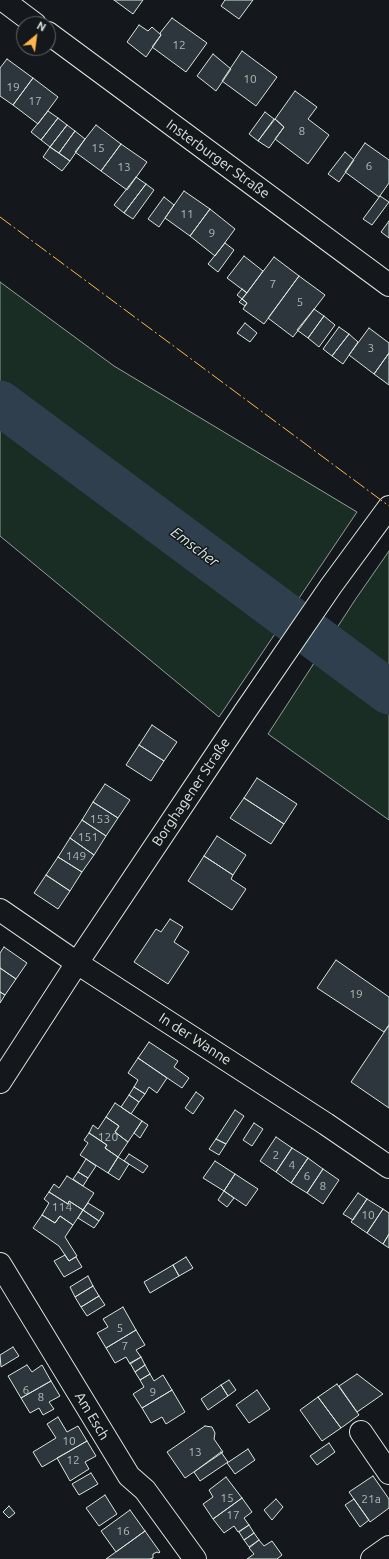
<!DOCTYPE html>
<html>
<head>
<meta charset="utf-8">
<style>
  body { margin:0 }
  #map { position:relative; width:389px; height:1559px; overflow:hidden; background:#14181c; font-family:Ubuntu,sans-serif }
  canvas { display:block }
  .north { position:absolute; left:16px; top:16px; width:40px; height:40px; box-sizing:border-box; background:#14181c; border:1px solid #626a69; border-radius:50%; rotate:29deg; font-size:11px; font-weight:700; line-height:16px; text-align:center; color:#d8e6dc }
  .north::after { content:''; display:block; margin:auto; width:14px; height:18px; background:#ffb74d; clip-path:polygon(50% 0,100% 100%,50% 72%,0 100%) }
</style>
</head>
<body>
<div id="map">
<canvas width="389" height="1559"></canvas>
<div class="north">N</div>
</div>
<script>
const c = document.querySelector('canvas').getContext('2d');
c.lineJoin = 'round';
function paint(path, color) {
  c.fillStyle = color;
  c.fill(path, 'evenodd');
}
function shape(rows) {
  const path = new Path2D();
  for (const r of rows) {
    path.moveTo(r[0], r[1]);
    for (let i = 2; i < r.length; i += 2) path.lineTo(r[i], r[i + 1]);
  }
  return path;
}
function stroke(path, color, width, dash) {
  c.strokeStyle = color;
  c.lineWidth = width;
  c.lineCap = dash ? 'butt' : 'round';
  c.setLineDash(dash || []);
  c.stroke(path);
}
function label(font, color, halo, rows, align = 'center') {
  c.font = font + ' Ubuntu,sans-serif';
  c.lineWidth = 3;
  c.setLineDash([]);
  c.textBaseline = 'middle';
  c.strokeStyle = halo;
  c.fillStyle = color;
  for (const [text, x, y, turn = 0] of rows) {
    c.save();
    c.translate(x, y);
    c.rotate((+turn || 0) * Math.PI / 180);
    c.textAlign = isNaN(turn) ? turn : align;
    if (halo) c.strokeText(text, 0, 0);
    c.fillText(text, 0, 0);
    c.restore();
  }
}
const green = shape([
  [0,282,114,366,357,512,219,717,0,536,0,282],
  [389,551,389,820,268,734,355,600,389,551]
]);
const river = shape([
  [0,403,389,692]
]);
const building = shape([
  [114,0,143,0,133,14,114,0],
  [225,0,253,0,239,19,221,6,225,0],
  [172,18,207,43,186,72,152,47,161,35,160,33,172,18],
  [139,25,148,31,152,27,161,35,146,57,127,42,139,25],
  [242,51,277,77,256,106,222,81,242,51],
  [213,54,231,69,216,91,197,76,213,54],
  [7,59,33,78,13,105,0,96,0,68,7,59],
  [33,78,58,97,38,124,13,105,33,78],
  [295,91,317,107,308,119,329,135,308,164,275,139,284,127,275,119,295,91],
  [48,111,58,118,41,140,31,132,48,111],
  [265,112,274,119,258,141,249,134,265,112],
  [58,118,67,125,50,147,41,140,58,118],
  [275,119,284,127,269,148,258,141,275,119],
  [67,125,75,131,59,153,50,147,67,125],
  [96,125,121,144,101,171,75,152,96,125],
  [75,131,85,139,70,161,59,153,75,131],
  [365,143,389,160,389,183,379,197,345,172,365,143],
  [121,144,147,162,127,190,101,171,121,144],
  [50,147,70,161,62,171,43,157,50,147],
  [345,152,354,160,339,182,328,174,345,152],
  [136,177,146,184,124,213,114,205,136,177],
  [146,184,154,190,133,219,124,213,146,184],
  [184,191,210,209,190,236,165,218,184,191],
  [380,196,389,202,372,225,363,219,380,196],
  [164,197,174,205,159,227,148,219,164,197],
  [210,209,235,229,215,256,190,236,210,209],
  [389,221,389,238,381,232,389,221],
  [225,243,234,250,218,272,208,264,225,243],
  [244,256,263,271,247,293,227,278,244,256],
  [274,257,299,276,264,324,243,309,247,303,242,299,274,257],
  [299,276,325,295,293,337,268,318,299,276],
  [242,289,247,293,242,299,237,295,242,289],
  [242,299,247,303,245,306,239,302,242,299],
  [314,309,324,316,308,338,297,330,314,309],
  [324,316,335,325,319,347,308,338,324,316],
  [245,323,257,333,250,342,237,333,245,323],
  [339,327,349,334,332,356,323,349,339,327],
  [369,328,389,343,389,353,374,374,349,355,369,328],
  [349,334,358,342,343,364,332,356,349,334],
  [389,353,389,385,374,374,389,353],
  [152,725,177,742,164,761,139,745,152,725],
  [139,745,164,761,151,781,126,765,139,745],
  [257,778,297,804,284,824,244,798,257,778],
  [105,784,130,800,118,818,93,802,105,784],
  [244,798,284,824,271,844,230,818,244,798],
  [93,802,118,818,106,836,82,820,93,802],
  [82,820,106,836,94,855,70,838,82,820],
  [217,836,246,855,233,875,204,856,217,836],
  [70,838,94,855,82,872,58,857,70,838],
  [204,856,233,875,231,879,246,889,232,910,188,881,204,856],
  [58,857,82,872,70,891,46,875,58,857],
  [46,875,70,891,58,909,34,893,46,875],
  [170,919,183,927,174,942,189,952,168,984,134,962,156,929,161,932,170,919],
  [4,947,27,963,16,979,0,968,0,953,4,947],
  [336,960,389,997,389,1025,384,1032,317,988,336,960],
  [0,968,16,979,5,995,0,992,0,968],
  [0,992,5,995,0,1003,0,992],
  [389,1025,389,1108,351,1082,389,1025],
  [149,1042,178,1061,174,1067,189,1078,182,1088,138,1058,149,1042],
  [138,1058,167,1078,157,1093,149,1087,145,1094,134,1087,138,1080,128,1073,138,1058],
  [134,1087,145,1094,139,1102,129,1095,134,1087],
  [196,1092,204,1098,193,1114,185,1108,196,1092],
  [129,1095,139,1102,131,1114,121,1107,129,1095],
  [115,1103,142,1121,128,1142,115,1132,119,1126,106,1117,115,1103],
  [235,1110,244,1116,226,1144,216,1139,235,1110],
  [106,1117,119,1126,115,1132,128,1142,118,1157,105,1148,107,1145,89,1133,93,1125,98,1129,106,1117],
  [142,1121,148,1125,140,1138,134,1133,142,1121],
  [254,1123,263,1129,252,1146,243,1140,254,1123],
  [89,1133,107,1145,105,1148,118,1157,108,1173,80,1155,88,1143,84,1140,89,1133],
  [276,1137,292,1148,276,1172,260,1161,276,1137],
  [216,1139,226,1144,219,1155,209,1149,216,1139],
  [292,1148,308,1158,291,1183,276,1172,292,1148],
  [129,1154,148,1166,143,1173,124,1161,129,1154],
  [118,1157,129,1164,119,1180,108,1173,118,1157],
  [308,1158,323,1169,307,1193,291,1183,308,1158],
  [86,1159,96,1166,88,1178,78,1172,86,1159],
  [215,1161,235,1174,224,1191,203,1178,215,1161],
  [323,1169,339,1180,323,1204,307,1193,323,1169],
  [78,1172,88,1178,83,1186,73,1179,78,1172],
  [235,1174,258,1189,246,1206,224,1191,235,1174],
  [67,1176,94,1193,83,1210,69,1201,68,1204,49,1192,54,1184,59,1188,67,1176],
  [224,1191,234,1198,227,1207,218,1200,224,1191],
  [49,1192,68,1204,69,1201,83,1210,73,1225,60,1216,55,1223,42,1215,49,1203,44,1199,49,1192],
  [358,1193,367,1199,353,1220,343,1214,358,1193],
  [367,1199,383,1209,367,1233,351,1222,367,1199],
  [88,1203,104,1213,99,1221,83,1210,88,1203],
  [383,1209,389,1213,389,1234,383,1244,367,1233,383,1209],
  [83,1210,99,1221,94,1228,78,1218,83,1210],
  [42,1215,55,1223,60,1216,73,1225,65,1237,77,1256,69,1261,59,1246,33,1228,42,1215],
  [389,1234,389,1248,383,1244,389,1234],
  [65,1255,69,1261,76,1257,82,1267,64,1277,54,1261,65,1255],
  [186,1257,193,1268,179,1276,173,1265,186,1257],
  [173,1265,179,1276,150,1293,144,1282,173,1265],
  [88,1276,93,1286,75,1297,70,1287,88,1276],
  [93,1286,99,1296,81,1307,75,1297,93,1286],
  [99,1296,105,1305,87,1316,81,1307,99,1296],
  [123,1307,136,1330,106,1348,97,1333,108,1327,103,1319,123,1307],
  [136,1330,145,1345,136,1350,141,1357,130,1364,126,1357,115,1363,106,1348,136,1330],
  [13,1347,19,1356,1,1367,0,1355,13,1347],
  [141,1357,145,1365,135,1372,130,1363,141,1357],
  [27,1365,32,1372,42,1365,51,1381,21,1398,8,1376,27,1365],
  [145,1365,150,1374,140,1380,135,1372,145,1365],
  [150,1374,154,1381,163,1375,172,1390,142,1408,133,1394,144,1387,140,1380,150,1374],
  [357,1374,383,1394,357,1412,339,1386,357,1374],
  [229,1380,236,1390,228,1396,221,1385,229,1380],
  [51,1381,60,1396,49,1402,54,1409,43,1415,39,1408,30,1413,21,1398,51,1381],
  [337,1384,359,1415,341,1428,318,1397,337,1384],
  [221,1385,228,1396,208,1410,201,1399,221,1385],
  [172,1390,185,1412,166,1424,162,1417,151,1423,142,1408,172,1390],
  [257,1390,270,1409,249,1423,236,1405,257,1390],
  [318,1397,341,1428,322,1441,300,1410,318,1397],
  [58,1417,67,1432,78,1426,87,1441,42,1467,33,1452,56,1438,47,1424,58,1417],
  [205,1426,212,1427,215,1433,214,1439,223,1452,185,1478,167,1452,205,1426],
  [87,1441,96,1456,85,1462,89,1469,70,1481,57,1458,87,1441],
  [329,1443,335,1452,317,1465,310,1456,329,1443],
  [248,1449,255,1460,235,1474,227,1463,248,1449],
  [221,1452,228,1462,200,1481,194,1472,221,1452],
  [91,1473,98,1484,79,1495,72,1484,91,1473],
  [373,1476,389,1499,389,1508,370,1522,349,1492,373,1476],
  [226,1477,242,1498,213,1519,203,1504,213,1497,209,1490,226,1477],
  [105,1495,117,1514,99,1526,86,1508,105,1495],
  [242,1498,252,1512,244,1518,249,1525,238,1532,234,1526,224,1533,213,1519,242,1498],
  [276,1499,283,1507,272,1520,264,1510,276,1499],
  [354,1499,369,1520,360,1527,345,1505,354,1499],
  [9,1506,15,1513,9,1518,3,1512,9,1506],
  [130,1510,145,1531,116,1552,101,1531,130,1510],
  [249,1525,254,1533,244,1540,239,1532,249,1525],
  [145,1531,160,1552,159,1553,157,1552,153,1554,153,1558,150,1559,106,1559,145,1531],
  [254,1533,259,1540,249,1547,244,1540,254,1533],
  [259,1540,264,1546,272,1541,282,1555,277,1559,247,1559,254,1554,249,1548,259,1540]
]);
const minor = shape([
  [3,0,35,24],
  [48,33,389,285],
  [0,910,77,963,326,1124,389,1167],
  [0,1082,77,963,244,713,331,586,389,507],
  [0,1264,129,1476,145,1490,195,1559],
  [361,1432,389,1473],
  [372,1559,389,1547]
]);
const power = shape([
  [0,217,389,506]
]);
const numberNames = [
  ["12",179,45],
  ["10",250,79],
  ["19",13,87],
  ["17",35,101],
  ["8",302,131],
  ["15",98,148],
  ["6",369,166],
  ["13",124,167],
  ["11",187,214],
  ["9",212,233],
  ["7",273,284],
  ["5",300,302],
  ["3",371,348],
  ["153",100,819],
  ["151",88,837],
  ["149",76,856],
  ["19",356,994],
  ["120",108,1137],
  ["2",276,1155],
  ["4",292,1165],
  ["6",307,1176],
  ["8",323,1186],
  ["114",62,1207],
  ["10",368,1215],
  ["5",120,1328],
  ["7",125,1346],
  ["6",26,1390],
  ["9",153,1392],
  ["8",41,1397],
  ["10",69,1441],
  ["13",195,1452],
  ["12",73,1460],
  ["15",227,1498],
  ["21a",371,1499],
  ["17",233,1515],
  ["16",123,1531]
];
const streetNames = [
  ["Insterburger Straße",218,159,36],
  ["Borghagener Straße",191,792,-56],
  ["In der Wanne",195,1039,33],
  ["Am Esch",92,1416,59]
];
const waterNames = [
  ["Emscher",195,547,37]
];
paint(green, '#1a2d24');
stroke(green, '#939e99', 1);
stroke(river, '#2f3f4d', 45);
paint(building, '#2c363c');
stroke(building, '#d8e6dc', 1);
stroke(minor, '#d8e6dc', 24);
stroke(minor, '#14181c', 22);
stroke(power, '#ffb74d', 1, [14, 3, 2, 3]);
label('12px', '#adbab4', null, numberNames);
label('14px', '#d8e6dc', '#14181c', streetNames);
label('italic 15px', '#d8e6dc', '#14181c', waterNames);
</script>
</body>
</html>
